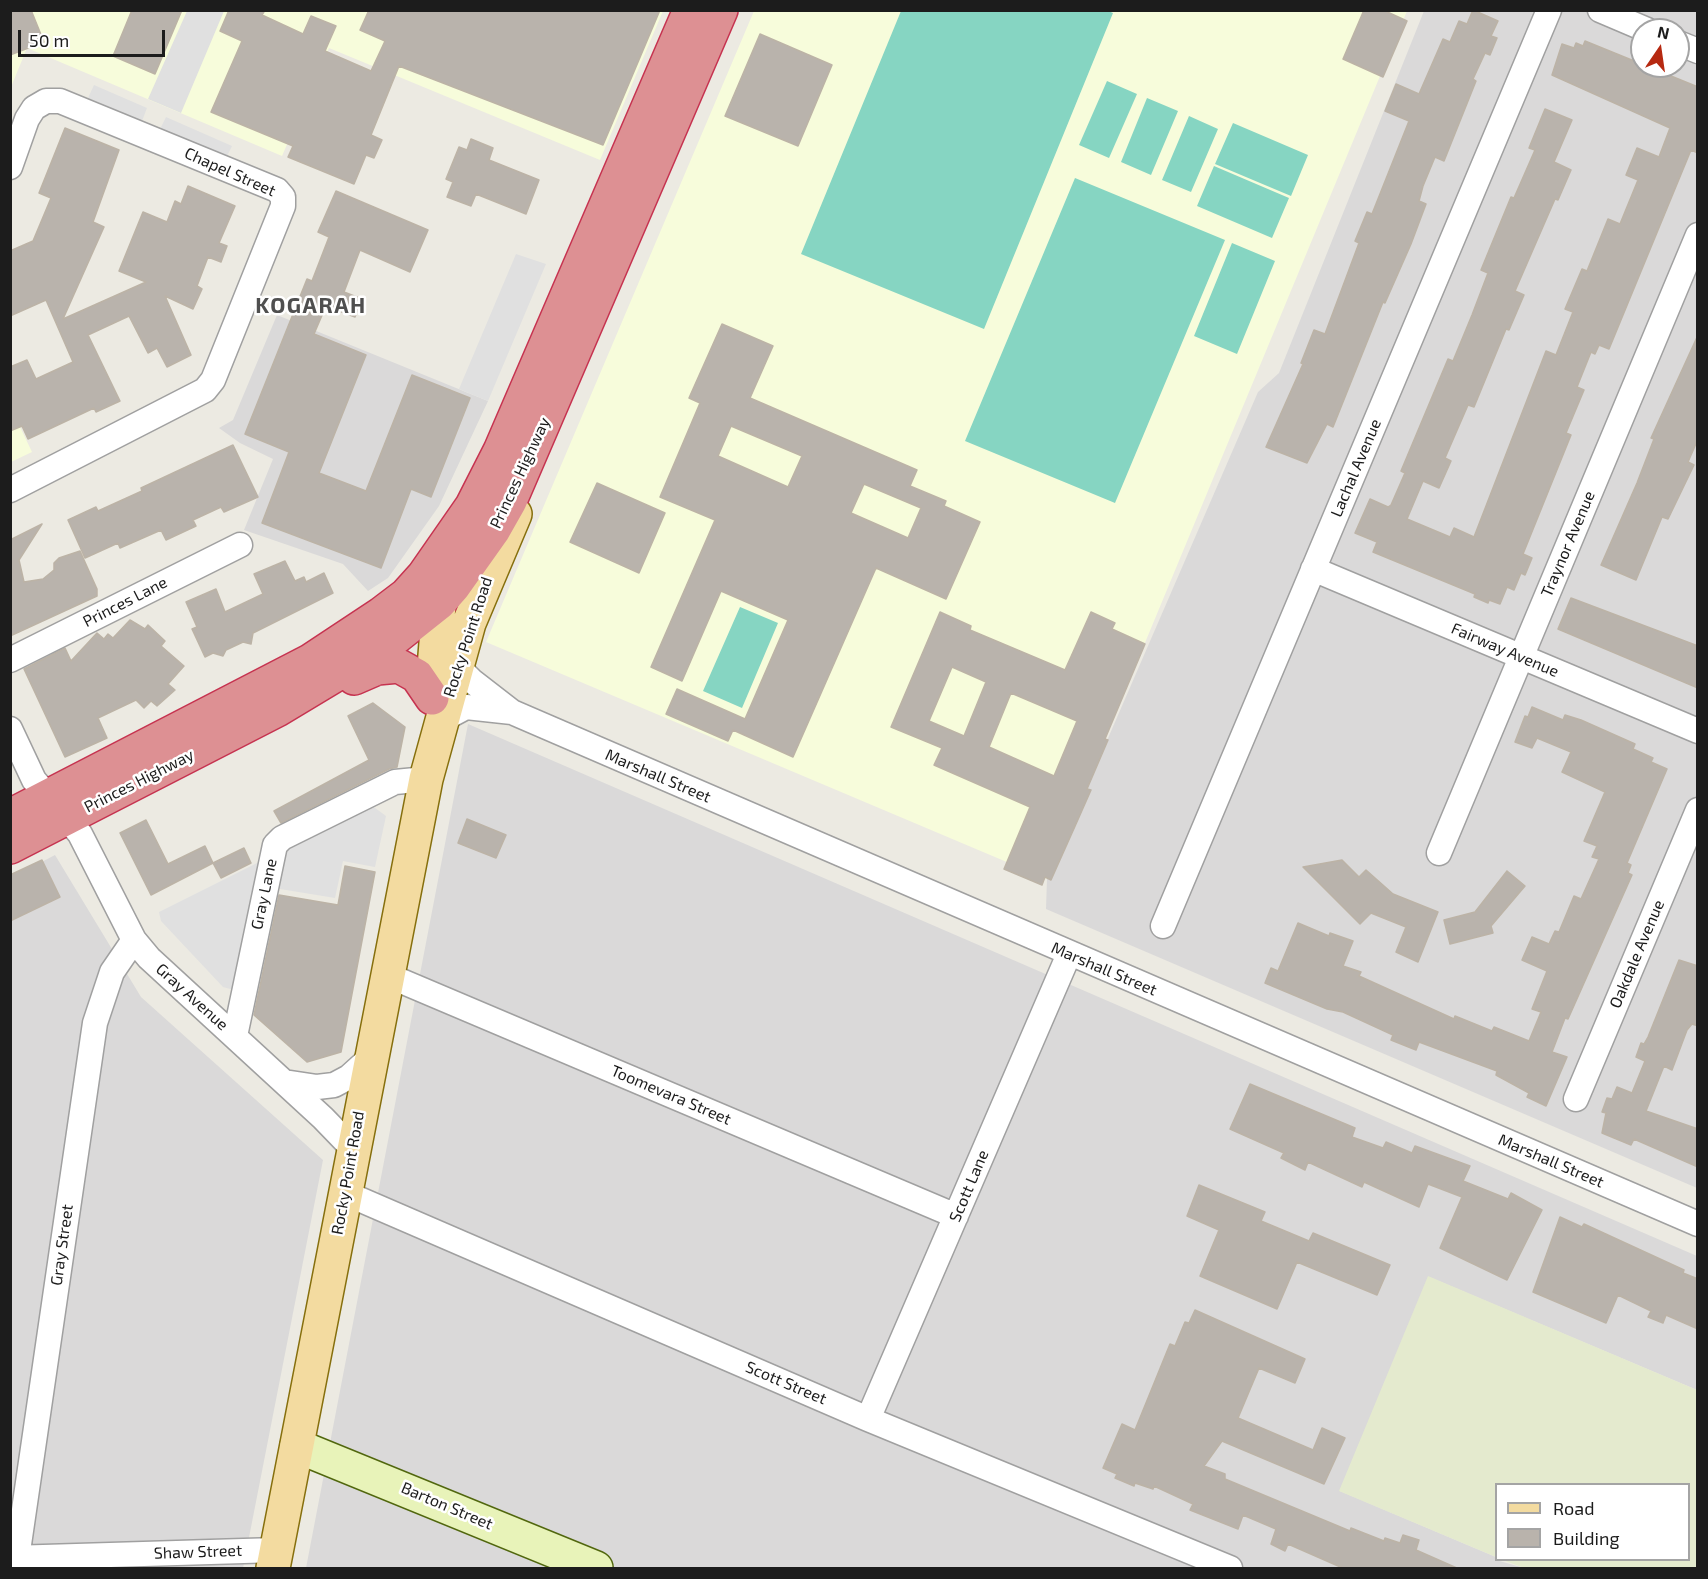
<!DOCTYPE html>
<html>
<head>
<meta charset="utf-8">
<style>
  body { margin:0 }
  #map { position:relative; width:1708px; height:1579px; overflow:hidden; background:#eceae2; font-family:"Exo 2",sans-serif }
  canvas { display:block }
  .frame { position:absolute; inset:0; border:12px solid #1c1c1c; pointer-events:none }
  .legend { position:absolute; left:1495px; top:1483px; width:195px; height:78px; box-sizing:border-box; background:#fff; border:2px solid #a4a4a4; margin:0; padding:8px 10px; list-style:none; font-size:18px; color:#1c1c1c }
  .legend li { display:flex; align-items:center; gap:12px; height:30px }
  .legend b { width:30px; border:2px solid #a4a4a4 }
  .north { position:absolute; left:1630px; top:18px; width:60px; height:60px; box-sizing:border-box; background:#fff; border:2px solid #a4a4a4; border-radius:50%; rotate:13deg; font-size:16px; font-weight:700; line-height:24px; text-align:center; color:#1c1c1c }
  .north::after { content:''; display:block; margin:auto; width:21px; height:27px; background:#b62911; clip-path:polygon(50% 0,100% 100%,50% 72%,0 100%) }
  .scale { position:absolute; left:18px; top:30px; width:147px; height:27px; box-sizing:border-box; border:3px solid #1c1c1c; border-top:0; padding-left:8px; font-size:18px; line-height:21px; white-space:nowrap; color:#1c1c1c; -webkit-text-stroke:4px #fff; paint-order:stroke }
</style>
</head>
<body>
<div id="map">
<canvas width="1708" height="1579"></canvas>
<div class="frame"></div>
<ul class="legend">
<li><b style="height:8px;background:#f3dba0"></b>Road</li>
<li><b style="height:16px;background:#b9b3ac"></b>Building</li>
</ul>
<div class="north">N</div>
<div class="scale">50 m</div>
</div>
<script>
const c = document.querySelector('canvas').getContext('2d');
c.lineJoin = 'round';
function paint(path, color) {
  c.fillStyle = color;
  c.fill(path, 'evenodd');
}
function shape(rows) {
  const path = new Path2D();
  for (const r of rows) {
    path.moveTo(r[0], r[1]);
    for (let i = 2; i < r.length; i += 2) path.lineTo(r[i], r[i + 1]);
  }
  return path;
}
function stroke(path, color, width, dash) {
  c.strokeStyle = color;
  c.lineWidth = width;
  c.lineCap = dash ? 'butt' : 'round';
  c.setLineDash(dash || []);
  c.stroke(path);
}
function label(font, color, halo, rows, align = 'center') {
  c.font = font + ' "Exo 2",sans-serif';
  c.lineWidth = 5;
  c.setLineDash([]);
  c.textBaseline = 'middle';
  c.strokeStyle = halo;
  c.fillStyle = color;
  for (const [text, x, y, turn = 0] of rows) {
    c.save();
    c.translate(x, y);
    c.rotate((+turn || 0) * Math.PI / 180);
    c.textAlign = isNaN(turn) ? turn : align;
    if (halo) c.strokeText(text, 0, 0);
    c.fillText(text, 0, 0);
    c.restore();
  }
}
const residential = shape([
  [1424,11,1697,11,1697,1188,1046,909,1047,879,1258,392,1279,373],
  [1642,30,1678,30,1678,66,1642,66],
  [277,315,488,401,439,506,388,578,368,591,343,564,244,530,273,459,240,443,219,428,233,420],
  [468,724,1697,1256,1697,1390,1429,1277,1340,1491,1496,1557,1496,1560,1524,1568,306,1568],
  [55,855,141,997,323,1160,243,1568,11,1568,11,878]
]);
const education = shape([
  [11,11,663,11,600,160,329,48,282,156,27,48,11,87],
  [754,11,1407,11,1047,879,486,642],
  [10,406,32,452,11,462,10,462]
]);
const farmland = shape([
  [1428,1276,1697,1390,1697,1568,1524,1568,1503,1560,1688,1560,1688,1484,1496,1484,1496,1557,1339,1491]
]);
const pitch = shape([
  [1106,10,1113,13,984,329,801,254,901,11],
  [1107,81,1137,94,1109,158,1079,145],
  [1147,98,1178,111,1151,175,1121,162],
  [1189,116,1218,129,1191,192,1162,180],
  [1233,123,1308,155,1291,196,1215,164],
  [1214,166,1289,198,1272,238,1197,206],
  [1075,178,1225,240,1115,503,965,441],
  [1232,243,1275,261,1237,354,1194,336],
  [740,607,778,623,742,708,703,691]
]);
const parking = shape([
  [187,11,224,11,181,113,148,99],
  [94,85,147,108,142,121,88,98],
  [166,117,232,146,226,158,160,129],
  [516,254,546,264,488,401,459,389],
  [371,805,386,816,375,867,343,861,335,898,274,888,284,850],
  [261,861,234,990,223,987,161,921,159,912]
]);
const building = shape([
  [10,10,31,10,44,42,10,55,10,10],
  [132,10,182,10,155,74,113,56,132,10],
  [229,10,265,10,262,15,303,34,311,16,336,26,325,51,371,71,385,41,360,30,369,10,660,10,603,145,399,66,371,135,382,140,374,158,366,155,354,184,288,157,293,146,211,112,242,41,220,31,229,10],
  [1364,10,1383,10,1407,21,1383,77,1343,59,1364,10],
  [1473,10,1498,21,1491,36,1497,38,1490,55,1485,53,1473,79,1476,81,1444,161,1435,157,1423,186,1419,201,1426,204,1411,244,1385,303,1383,302,1333,427,1327,424,1307,463,1266,447,1303,364,1301,363,1314,330,1325,334,1359,243,1355,241,1367,212,1372,214,1409,121,1385,111,1396,84,1419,94,1443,39,1450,42,1459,21,1467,24,1473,10],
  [760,34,832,65,798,146,725,116,760,34],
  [1585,41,1698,87,1698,153,1691,150,1609,349,1599,345,1595,354,1591,352,1577,387,1584,390,1566,433,1571,435,1523,554,1532,558,1525,575,1521,573,1514,590,1507,587,1500,604,1489,600,1488,603,1474,597,1475,594,1373,552,1377,542,1355,533,1370,499,1388,507,1391,505,1405,473,1401,471,1448,359,1453,361,1472,315,1488,273,1481,270,1511,197,1514,198,1535,150,1529,148,1545,109,1572,120,1554,162,1571,170,1558,200,1555,199,1515,291,1524,295,1509,330,1506,329,1474,407,1468,405,1445,458,1451,461,1439,488,1423,481,1407,519,1450,537,1454,528,1474,537,1546,351,1556,355,1573,312,1565,309,1582,269,1587,271,1608,219,1620,224,1638,180,1626,175,1637,148,1659,157,1670,128,1552,75,1562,44,1574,48,1576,43,1583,46,1585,41],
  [65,128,119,150,93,222,104,227,63,319,146,282,119,271,143,212,167,222,175,201,181,204,188,186,235,206,219,243,227,246,221,262,208,257,197,286,202,289,193,309,165,296,191,355,167,367,157,348,148,353,129,316,88,335,120,401,96,412,94,408,28,439,22,426,10,431,10,367,27,360,36,379,73,362,46,300,10,316,10,251,33,241,51,198,39,193,65,128],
  [471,139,493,148,489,160,539,180,526,214,476,194,471,206,447,197,453,182,446,179,459,147,467,150,471,139],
  [336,191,428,230,410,272,360,250,344,292,362,299,355,317,326,306,314,334,366,355,319,473,366,491,412,375,470,398,431,497,411,489,381,568,262,523,289,452,245,434,307,279,312,281,329,237,318,232,336,191],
  [722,324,773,346,750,398,917,470,910,486,946,501,944,506,980,522,946,599,876,568,793,757,733,730,728,741,666,714,677,689,745,719,788,620,721,591,682,681,651,667,715,520,660,497,700,403,689,398,722,324],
  [731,426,802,456,788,487,718,456,731,426],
  [864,484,921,508,908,538,851,513,864,484],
  [1698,335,1698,439,1688,462,1694,465,1668,519,1662,517,1636,580,1601,565,1637,483,1654,439,1651,438,1698,335],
  [233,445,258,497,224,512,221,507,193,520,196,526,166,540,161,530,120,548,118,543,85,558,68,520,96,507,98,511,142,491,141,488,233,445],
  [597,483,665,513,639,573,570,542,597,483],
  [42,524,19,560,24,582,43,579,54,570,54,563,59,558,80,551,97,589,97,596,10,636,10,540,42,524],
  [285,561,295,581,304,577,306,582,324,573,333,593,253,633,251,644,243,642,226,650,223,656,213,653,205,657,192,629,197,627,186,602,216,589,225,612,263,594,254,574,285,561],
  [1571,598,1698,646,1698,688,1558,629,1571,598],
  [940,612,971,626,970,630,1065,670,1091,612,1115,623,1112,629,1145,644,1105,739,1108,740,1087,789,1091,790,1076,824,1051,880,1045,877,1042,885,1004,869,1030,807,934,765,942,748,891,727,940,612],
  [952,667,986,682,964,736,929,721,952,667],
  [1011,693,1077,721,1054,776,989,747,1011,693],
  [130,620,145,629,148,625,165,641,161,646,184,666,168,684,175,690,157,706,151,701,144,708,136,700,98,718,107,738,65,757,24,669,65,648,71,661,97,633,104,639,108,634,113,638,130,620],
  [373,703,405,727,397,767,389,769,281,823,274,811,369,760,348,716,373,703],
  [1532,707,1563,720,1565,715,1581,720,1635,744,1633,749,1653,758,1651,762,1667,769,1627,863,1631,865,1628,873,1632,875,1568,1019,1565,1018,1552,1052,1567,1057,1546,1106,1527,1097,1529,1093,1496,1075,1497,1071,1419,1042,1416,1050,1391,1040,1393,1035,1343,1012,1327,1009,1265,983,1271,968,1278,971,1298,923,1329,936,1330,933,1353,941,1343,966,1361,972,1359,976,1454,1019,1455,1016,1492,1031,1494,1027,1529,1041,1541,1012,1532,1009,1547,971,1522,960,1532,937,1549,944,1555,931,1559,932,1574,896,1581,899,1599,859,1592,857,1597,846,1584,841,1605,792,1562,772,1571,752,1537,738,1532,748,1515,742,1525,716,1528,717,1532,707],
  [467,819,506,835,496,858,458,843,467,819],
  [146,820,168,864,205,846,213,863,151,895,120,833,146,820],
  [244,848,251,863,221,878,213,863,244,848],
  [42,860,60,897,10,921,10,875,42,860],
  [1342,860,1359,877,1366,870,1393,894,1438,912,1418,962,1396,952,1406,927,1371,913,1360,924,1303,867,1342,860],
  [345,866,375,872,341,1052,307,1062,254,1015,279,895,338,905,345,866],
  [1507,871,1525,886,1491,926,1493,933,1450,944,1444,920,1475,912,1507,871],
  [1679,960,1698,966,1698,1026,1692,1024,1687,1030,1672,1070,1664,1066,1646,1111,1698,1129,1698,1167,1634,1139,1631,1145,1602,1133,1606,1113,1602,1112,1607,1098,1612,1099,1617,1087,1632,1093,1645,1061,1636,1057,1641,1043,1644,1044,1648,1037,1679,960],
  [1250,1084,1355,1128,1352,1137,1383,1148,1386,1142,1412,1153,1415,1146,1470,1166,1463,1181,1508,1199,1511,1193,1542,1210,1507,1280,1440,1248,1462,1197,1428,1184,1419,1207,1364,1182,1362,1187,1308,1162,1305,1170,1281,1158,1284,1153,1230,1129,1250,1084],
  [1199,1185,1265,1212,1261,1221,1309,1241,1313,1233,1390,1265,1377,1295,1297,1262,1277,1309,1200,1276,1219,1230,1187,1216,1199,1185],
  [1560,1217,1582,1227,1584,1224,1684,1270,1683,1273,1698,1279,1698,1329,1666,1315,1663,1323,1648,1317,1651,1311,1618,1295,1606,1323,1533,1292,1560,1217],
  [1195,1310,1305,1359,1295,1383,1259,1368,1238,1418,1313,1450,1322,1428,1345,1438,1324,1484,1222,1441,1204,1466,1225,1474,1225,1479,1350,1531,1351,1528,1384,1541,1385,1538,1400,1543,1403,1535,1419,1540,1416,1550,1459,1569,1345,1569,1288,1544,1285,1551,1271,1544,1276,1529,1243,1515,1238,1529,1190,1510,1193,1504,1154,1486,1153,1489,1135,1483,1134,1486,1115,1478,1117,1474,1103,1468,1122,1424,1135,1430,1170,1344,1175,1346,1185,1322,1189,1323,1195,1310]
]);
const street = shape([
  [1600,10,1647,30],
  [1678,43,1698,51],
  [10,167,27,119,34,108,46,101,60,101,277,190,283,197,283,206,213,380,205,390,10,490],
  [1313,569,1698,731],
  [458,658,463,672,472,681,512,712],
  [10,660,240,545],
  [440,726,451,715,466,707,512,712,1698,1224],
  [10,729,34,780,80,834,134,940,149,958,323,1118,352,1148],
  [1439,853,1698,235],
  [1163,926,1549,10],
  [387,975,956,1216],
  [235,1036,275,845,282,838,395,782,426,779],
  [284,1082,317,1087,334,1085,349,1077,370,1058],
  [1576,1099,1698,810],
  [345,1193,868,1419,1230,1568],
  [868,1419,1069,954],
  [10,1558,277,1550],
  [17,1558,95,1023,112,972,134,940]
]);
const secondary = shape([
  [297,1446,596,1568]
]);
const primary = shape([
  [432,693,441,580],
  [273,1568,426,779,469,623,515,514]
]);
const highway = shape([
  [354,678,377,668,399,666,417,676,432,698],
  [10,816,310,661,381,614,406,595,424,575,472,506,500,451,690,10],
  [10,847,277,710,390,642,439,603,454,586,493,531,510,501,721,10]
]);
const streetNames = [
  ["Chapel Street",230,172,24],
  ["Lachal Avenue",1356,468,-67],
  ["Princes Highway",520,473,-65],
  ["Traynor Avenue",1568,544,-67],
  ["Princes Lane",125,602,-27],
  ["Rocky Point Road",468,637,-72],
  ["Fairway Avenue",1505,650,23],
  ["Marshall Street",658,776,23],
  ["Princes Highway",139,781,-27],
  ["Gray Lane",264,894,-78],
  ["Oakdale Avenue",1637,954,-67],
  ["Marshall Street",1104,969,23],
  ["Gray Avenue",192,997,42],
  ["Toomevara Street",671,1095,23],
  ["Marshall Street",1551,1161,23],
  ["Rocky Point Road",348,1173,-80],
  ["Scott Lane",969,1186,-67],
  ["Gray Street",62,1245,-82],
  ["Scott Street",786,1383,23],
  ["Barton Street",447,1506,23],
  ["Shaw Street",198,1552,-2]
];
const districtNames = [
  ["KOGARAH",311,306]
];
paint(residential, '#dad9d9');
paint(education, '#f7fcdb');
paint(farmland, '#e4eace');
paint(pitch, '#86d5c2');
paint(parking, '#e0e0e0');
paint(building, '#b9b3ac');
stroke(building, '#bcb3a6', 1.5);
stroke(street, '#a0a0a0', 27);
stroke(secondary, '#51670e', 36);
stroke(primary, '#866f0d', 36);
stroke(highway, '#c63350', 36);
stroke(street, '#fff', 24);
stroke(secondary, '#e8f3b9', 33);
stroke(primary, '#f3dba0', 33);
stroke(highway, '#dd9093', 33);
label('16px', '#1c1c1c', '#fff', streetNames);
c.letterSpacing = '1.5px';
label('bold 22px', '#4f4f4f', '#fff', districtNames);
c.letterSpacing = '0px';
</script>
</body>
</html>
